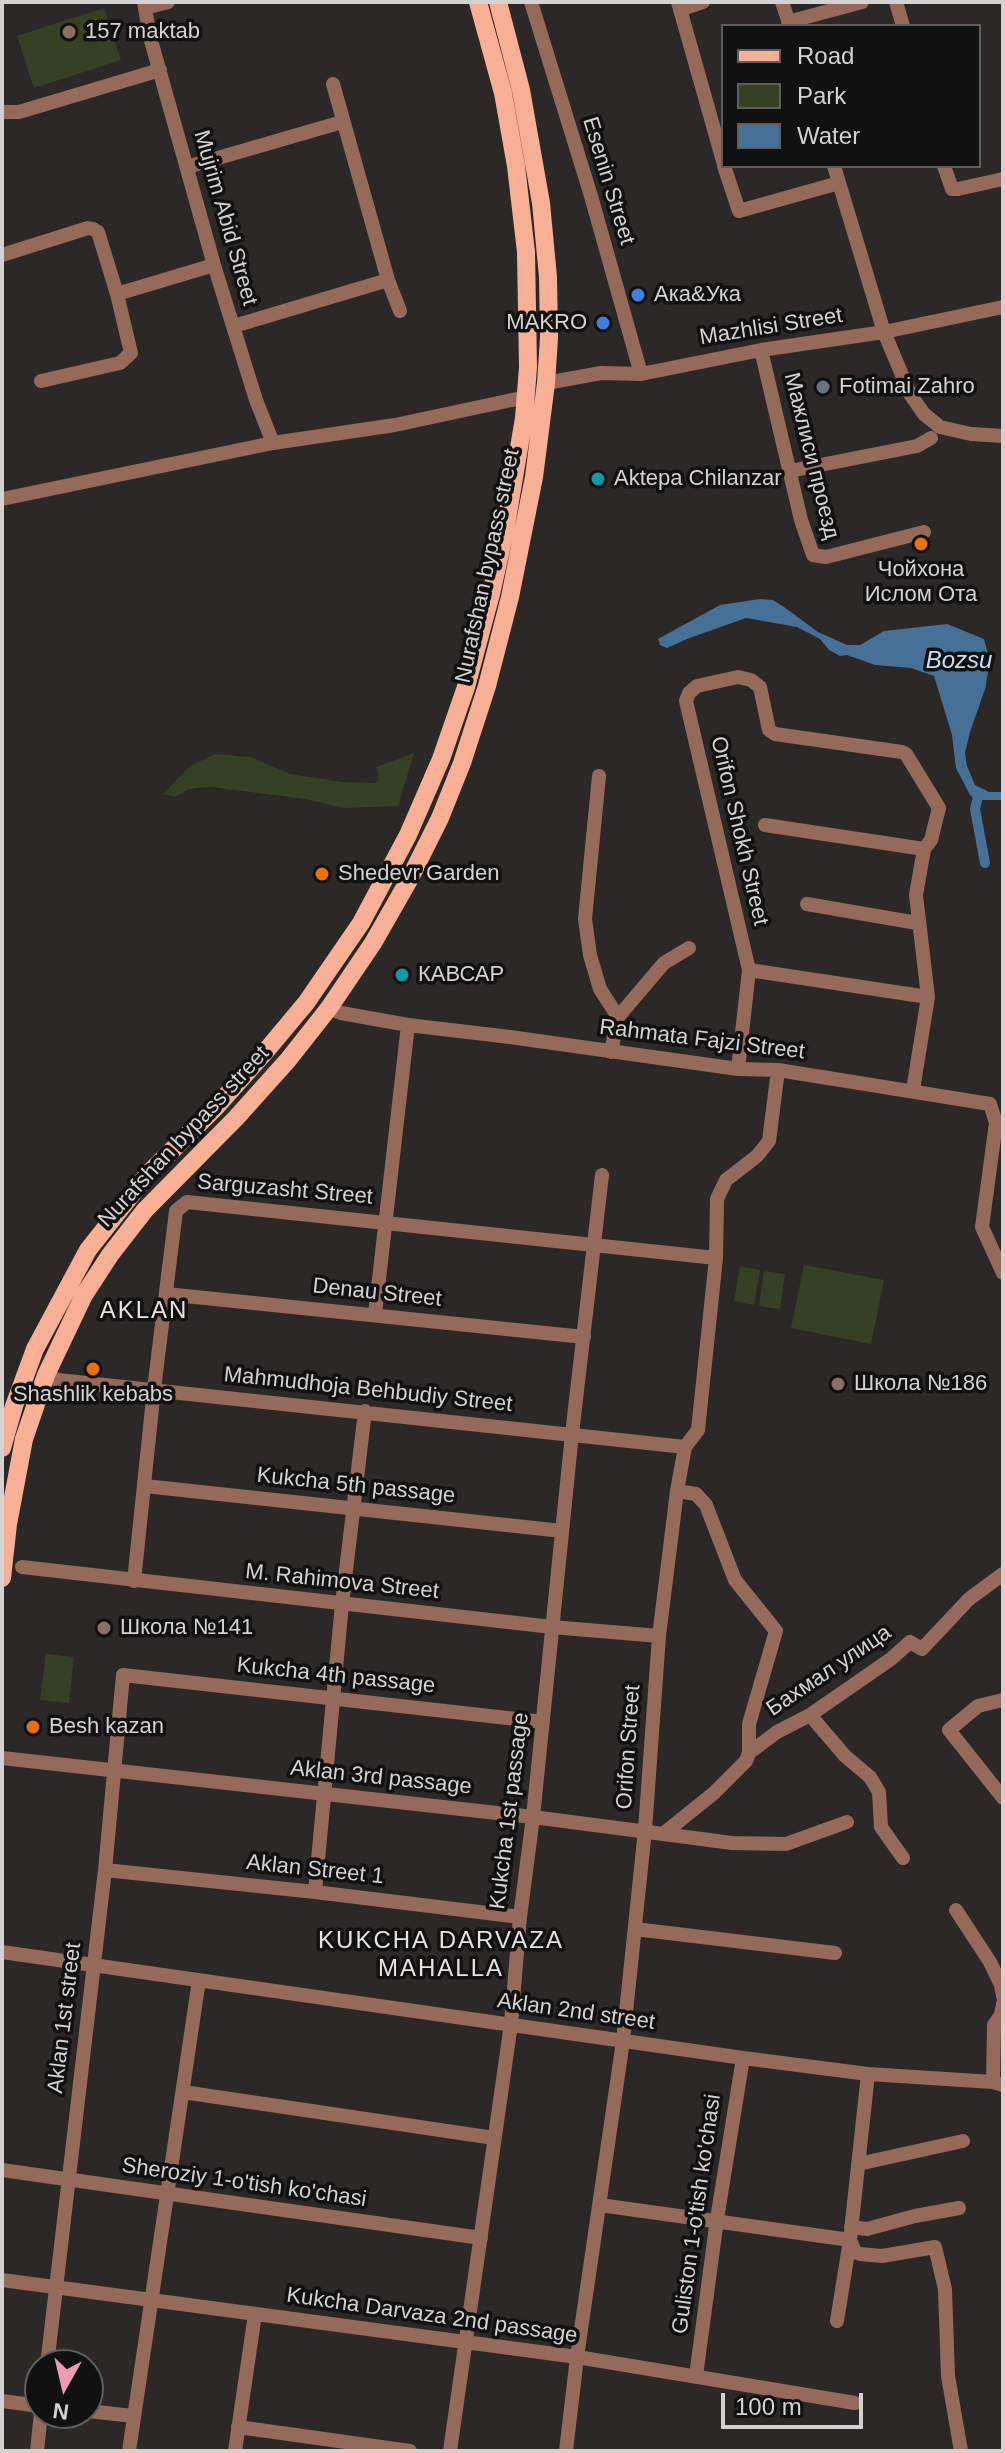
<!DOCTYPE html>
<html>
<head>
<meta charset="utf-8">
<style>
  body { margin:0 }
  #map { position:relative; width:1005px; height:2453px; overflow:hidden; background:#2b2827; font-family:Helvetica,sans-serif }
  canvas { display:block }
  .frame { position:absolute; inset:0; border:4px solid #d3d2d1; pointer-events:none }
  .legend { position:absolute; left:721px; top:24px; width:260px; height:144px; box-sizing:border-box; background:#121111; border:2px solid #5f5e5e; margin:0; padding:10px 14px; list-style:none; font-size:24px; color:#d3d2d1 }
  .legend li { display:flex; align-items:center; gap:16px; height:40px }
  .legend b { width:40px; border:2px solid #5f5e5e }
  .north { position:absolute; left:24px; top:2349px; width:80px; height:80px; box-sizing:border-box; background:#121111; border:2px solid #5f5e5e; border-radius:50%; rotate:188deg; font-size:22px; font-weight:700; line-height:32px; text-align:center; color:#d3d2d1 }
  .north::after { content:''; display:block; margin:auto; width:28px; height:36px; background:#f09ab4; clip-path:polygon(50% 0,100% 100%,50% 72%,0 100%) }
  .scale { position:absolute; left:721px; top:2393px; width:142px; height:36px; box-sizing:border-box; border:4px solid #d3d2d1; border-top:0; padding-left:10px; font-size:24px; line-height:28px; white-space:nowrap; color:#d3d2d1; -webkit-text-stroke:6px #121111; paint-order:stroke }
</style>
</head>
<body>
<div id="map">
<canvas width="1005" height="2453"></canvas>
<div class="frame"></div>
<ul class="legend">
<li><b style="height:10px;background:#f7af95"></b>Road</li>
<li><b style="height:22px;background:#364024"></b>Park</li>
<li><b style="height:22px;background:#467095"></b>Water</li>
</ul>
<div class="north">N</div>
<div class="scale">100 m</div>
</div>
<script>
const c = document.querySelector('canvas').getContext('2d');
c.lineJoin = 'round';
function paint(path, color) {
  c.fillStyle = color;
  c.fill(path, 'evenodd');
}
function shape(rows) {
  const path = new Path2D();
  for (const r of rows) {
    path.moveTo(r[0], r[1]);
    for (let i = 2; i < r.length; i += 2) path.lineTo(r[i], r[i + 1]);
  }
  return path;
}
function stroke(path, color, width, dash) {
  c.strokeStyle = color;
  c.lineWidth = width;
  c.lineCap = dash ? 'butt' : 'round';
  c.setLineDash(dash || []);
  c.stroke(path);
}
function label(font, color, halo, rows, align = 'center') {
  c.font = font + ' Helvetica,sans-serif';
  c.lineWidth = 7;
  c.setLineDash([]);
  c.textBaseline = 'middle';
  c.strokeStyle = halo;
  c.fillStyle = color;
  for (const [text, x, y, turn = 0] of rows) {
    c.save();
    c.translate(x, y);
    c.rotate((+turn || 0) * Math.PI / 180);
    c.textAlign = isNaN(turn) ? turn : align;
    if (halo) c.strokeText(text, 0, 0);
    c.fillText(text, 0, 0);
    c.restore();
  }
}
const green = shape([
  [104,8,121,60,34,88,17,36],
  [414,753,398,806,344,808,305,799,211,787,188,789,175,797,163,794,190,766,215,754,251,757,290,774,342,782,373,783,379,781,377,767],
  [804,1265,884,1280,871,1344,791,1328],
  [740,1266,760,1270,754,1305,734,1301],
  [764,1271,785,1274,780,1309,759,1306],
  [46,1654,74,1657,69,1703,40,1700]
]);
const water = shape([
  [760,599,773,600,784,607,818,632,847,645,860,645,884,631,947,624,984,639,990,662,985,689,970,732,965,753,967,766,975,785,989,792,1003,792,1003,800,976,800,970,795,956,768,952,735,934,676,911,668,875,665,847,655,840,656,829,650,820,639,797,627,746,618,687,639,667,648,660,645,658,639,720,605]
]);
const canal = shape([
  [978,796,975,809,985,863]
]);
const minor = shape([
  [144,2,150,37,214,265,256,400,273,443],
  [531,2,591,196,641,374],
  [678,2,723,161],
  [782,2,790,26],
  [896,2,903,26],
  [145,8,168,2],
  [680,10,703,2],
  [788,22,862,2],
  [333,84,388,280,400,311],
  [2,112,19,112,160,70],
  [724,166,739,211,839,183],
  [834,166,884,332,910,394,924,414,940,427,971,434,1003,436],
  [944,166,952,189,958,189,1003,179],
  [187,167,342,122],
  [2,255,88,228,93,229,98,232,117,294,131,353,120,363,41,381],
  [117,294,214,265],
  [234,326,388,280],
  [761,350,801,520,813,555,826,557,924,532],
  [546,383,601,373,641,374,761,350,884,332,1003,307],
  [790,471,917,446,931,438],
  [2,499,273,443,395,425,526,397],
  [599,776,585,919,590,955,600,989,618,1017,611,1052],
  [765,825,924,849],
  [807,904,917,923],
  [749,970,928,997],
  [329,1008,341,1013,408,1025,510,1037,738,1069,778,1070,990,1104],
  [618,1017,664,963,689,948],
  [738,1069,749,970,686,701,689,693,697,686,738,677,751,680,760,687,769,730,775,734,902,752,906,754,939,808,931,840,924,849,916,895,928,997,913,1090],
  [990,1104,996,1123,982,1227,1003,1273],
  [166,1294,584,1337],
  [375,1314,408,1025],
  [46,1375,58,1380,685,1447],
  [145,1486,562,1531],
  [22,1567,552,1627,659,1636],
  [134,1581,154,1389,176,1211,187,1202,716,1258],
  [1003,1700,978,1706,949,1730,1003,1798],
  [810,1715,845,1756,870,1777,879,1792,881,1827,903,1858],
  [749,1753,777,1732,810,1715,891,1659,910,1642,922,1649,969,1599,1003,1574],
  [2,1758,533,1817,732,1843,786,1844,847,1822],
  [663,1834,714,1793,746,1761,749,1753,749,1724,776,1631,735,1580,706,1505,696,1494,677,1491],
  [105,1870,315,1892,520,1917],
  [315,1892,342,1604,365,1411],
  [956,1910,990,1962,1001,1985,1003,1996],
  [635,1929,835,1953],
  [2,1952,743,2058,868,2074,993,2082,1003,2085],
  [993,2082,994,2025,1001,2015,1003,2004],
  [183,2092,494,2138],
  [858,2164,963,2141],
  [2,2170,481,2238],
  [600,2205,850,2240,855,2252,860,2254,882,2256,935,2247,945,2289,948,2376,961,2451],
  [851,2227,867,2229,915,2216,959,2208],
  [2,2280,577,2357,855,2403],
  [837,2321,850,2240,868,2074],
  [47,2365,105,1870,123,1675,543,1722],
  [696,2376,717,2219,743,2058],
  [2,2401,40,2406],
  [88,2411,133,2416],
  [238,2427,410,2451],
  [37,2451,41,2413],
  [129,2451,199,1980],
  [235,2451,255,2314],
  [450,2451,511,2024,520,1917,533,1817,572,1434,602,1175],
  [566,2451,577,2357,623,2041,645,1830,659,1636,677,1491,685,1447,698,1430,716,1258,717,1199,726,1180,757,1156,769,1141,778,1070]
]);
const major = shape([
  [2,1448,14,1406,35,1349,88,1250,148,1174,216,1107,265,1052,306,1003,361,923,408,835,441,759,466,687,491,594,505,531,524,418,528,367,526,252,516,166,503,93,478,2],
  [2,1578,8,1524,24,1439,46,1375,84,1295,110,1255,145,1210,236,1118,288,1060,329,1008,373,943,409,880,440,818,462,763,487,686,510,597,534,477,546,383,549,338,548,277,541,203,521,90,498,2]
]);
const markers = [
  [69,32,8,"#8d6e63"],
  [638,295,8,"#3f7fe0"],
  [603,323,8,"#3f7fe0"],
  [823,387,8,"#6b7280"],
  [598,479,8,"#0f9aa8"],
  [921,544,8,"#e8710a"],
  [322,874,8,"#e8710a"],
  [402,975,8,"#0f9aa8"],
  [93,1369,8,"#e8710a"],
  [838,1384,8,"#8d6e63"],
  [104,1628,8,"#8d6e63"],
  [33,1727,8,"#e8710a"]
];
const poiNames = [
  ["157 maktab",85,32],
  ["Ака&Ука",654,295],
  ["MAKRO",587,323,"right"],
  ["Fotimai Zahro",839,387],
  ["Aktepa Chilanzar",614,479],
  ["Чойхона",921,570,"center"],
  ["Ислом Ота",921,595,"center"],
  ["Shedevr Garden",338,874],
  ["КАВСАР",418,975],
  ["Школа №186",854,1384],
  ["Shashlik kebabs",93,1395,"center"],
  ["Школа №141",120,1628],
  ["Besh kazan",49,1727]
];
const streetNames = [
  ["Esenin Street",608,181,73],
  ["Mujrim Abid Street",225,218,74],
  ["Mazhlisi Street",771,327,-9],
  ["Мажлиси проезд",811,456,76],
  ["Nurafshan bypass street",488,566,-78],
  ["Orifon Shokh Street",739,831,77],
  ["Rahmata Fajzi Street",702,1040,7],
  ["Nurafshan bypass street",184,1137,-47],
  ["Sarguzasht Street",285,1190,5],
  ["Denau Street",377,1293,6],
  ["Mahmudhoja Behbudiy Street",368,1390,6],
  ["Kukcha 5th passage",356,1486,6],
  ["M. Rahimova Street",342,1582,6],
  ["Бахмал улица",829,1671,-34],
  ["Kukcha 4th passage",336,1676,6],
  ["Orifon Street",629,1747,-86],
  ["Аklаn 3rd passage",381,1778,6],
  ["Kukcha 1st passage",510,1811,-83],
  ["Аklаn Street 1",315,1870,6],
  ["Аklаn 2nd street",576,2012,8],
  ["Aklan 1st street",65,2018,-83],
  ["Sheroziy 1-o'tish ko'chasi",244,2183,8],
  ["Guliston 1-o'tish ko'chasi",697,2214,-82],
  ["Kukcha Darvaza 2nd passage",432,2316,8]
];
const waterNames = [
  ["Bozsu",959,661]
];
const neighbourhoodNames = [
  ["AKLAN",144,1311],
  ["KUKCHA DARVAZA",441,1941],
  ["MAHALLA",441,1969]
];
paint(green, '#364024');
paint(water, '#467095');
stroke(canal, '#467095', 10);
stroke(minor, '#956a5a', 14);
stroke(major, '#f7af95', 18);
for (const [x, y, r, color] of markers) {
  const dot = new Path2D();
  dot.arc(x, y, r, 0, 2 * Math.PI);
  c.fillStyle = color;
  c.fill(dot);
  stroke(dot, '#121111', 3);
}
label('22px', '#d3d2d1', '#121111', poiNames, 'left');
label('22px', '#d3d2d1', '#121111', streetNames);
label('italic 24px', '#c5dff6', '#121111', waterNames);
c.letterSpacing = '2px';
label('24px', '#e6e2e0', '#121111', neighbourhoodNames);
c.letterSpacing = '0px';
</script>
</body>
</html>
